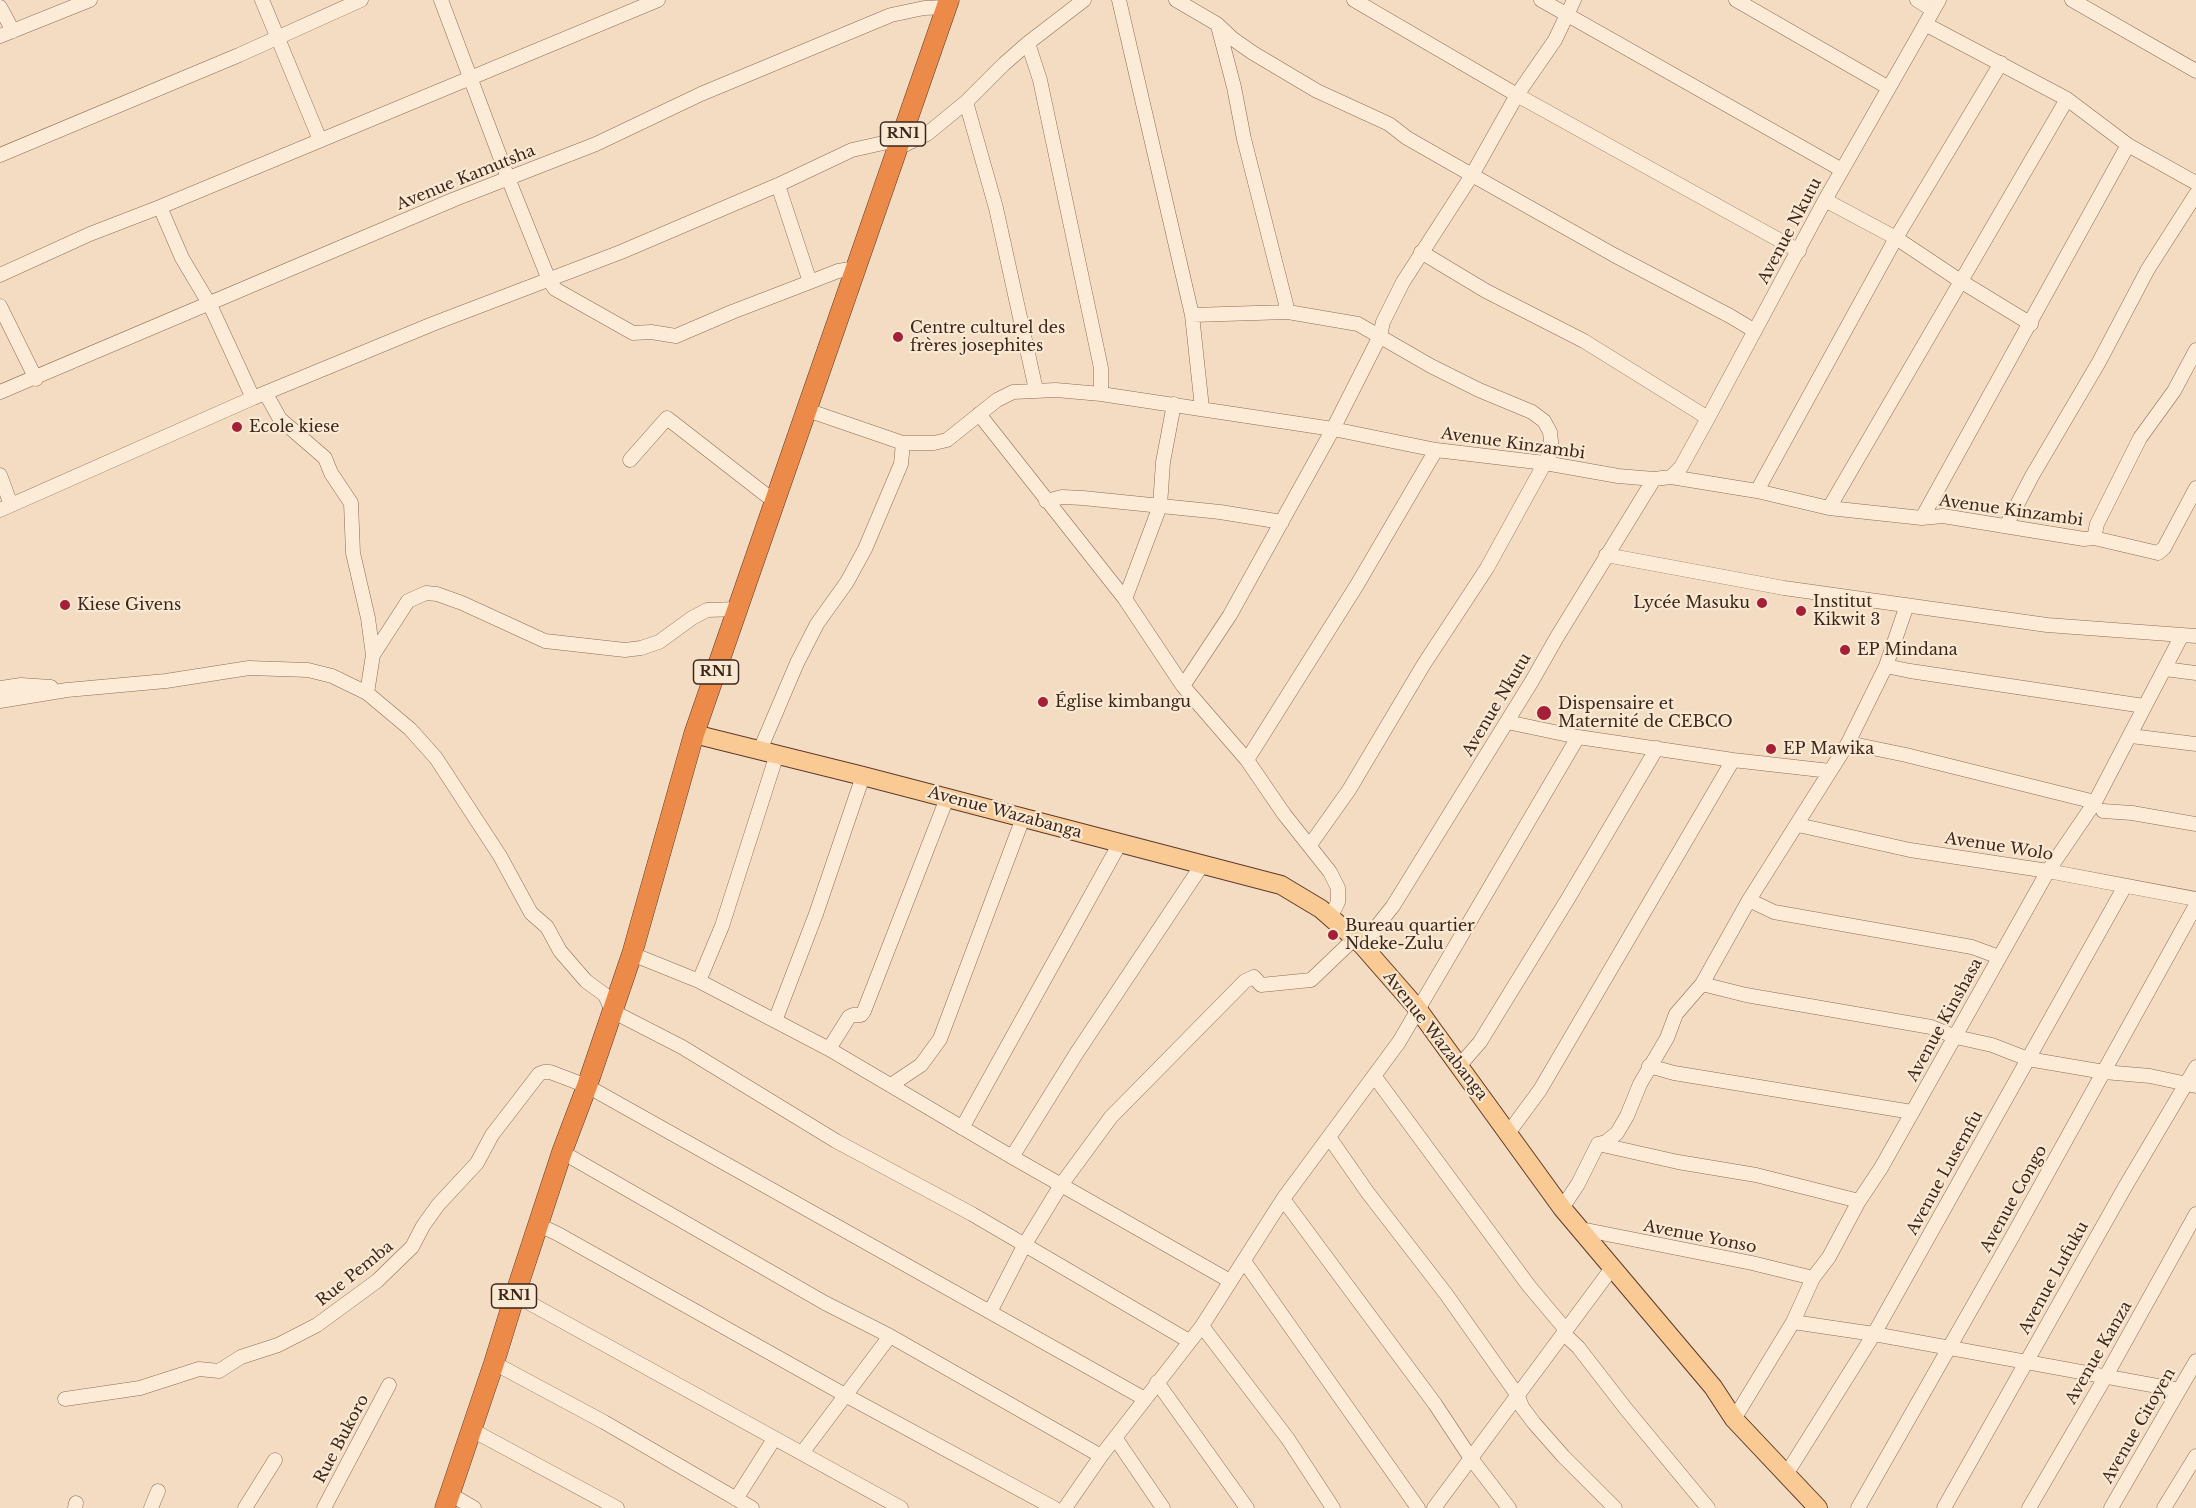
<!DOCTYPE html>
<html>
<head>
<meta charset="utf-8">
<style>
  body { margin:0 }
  canvas { display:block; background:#f3dcc1 }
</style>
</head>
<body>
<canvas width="2196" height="1508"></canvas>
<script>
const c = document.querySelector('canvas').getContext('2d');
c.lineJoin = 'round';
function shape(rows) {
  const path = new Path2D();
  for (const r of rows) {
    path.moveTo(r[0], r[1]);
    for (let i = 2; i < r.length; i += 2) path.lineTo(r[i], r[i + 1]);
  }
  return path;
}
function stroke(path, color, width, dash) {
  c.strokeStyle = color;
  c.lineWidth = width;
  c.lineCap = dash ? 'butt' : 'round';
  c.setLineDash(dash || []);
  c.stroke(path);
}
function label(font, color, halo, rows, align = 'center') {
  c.font = font + ' "Libre Baskerville",serif';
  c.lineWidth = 4.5;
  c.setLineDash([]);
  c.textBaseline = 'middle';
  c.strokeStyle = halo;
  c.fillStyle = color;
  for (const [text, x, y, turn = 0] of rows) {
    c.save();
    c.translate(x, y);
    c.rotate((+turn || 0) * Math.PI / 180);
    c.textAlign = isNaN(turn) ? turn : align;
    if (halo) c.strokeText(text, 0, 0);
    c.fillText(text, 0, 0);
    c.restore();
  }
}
const minor = shape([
  [262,0,320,140],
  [441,0,508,178,549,280,555,289,633,333,651,332,676,336,732,312,810,282,838,271,857,268],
  [1119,0,1192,315,1202,408],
  [1176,0,1217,24,1233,39,1253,53,1317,91,1389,124,1407,138,1472,175,1614,255,1730,316,1755,331],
  [1354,0,1517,95,1799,251],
  [1541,0,1842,170],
  [1736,0,1889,88],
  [1917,0,1933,10],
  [2072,0,2196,71],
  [0,7,13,31],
  [1925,24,2067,99,2128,145,2196,183],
  [1218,26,1234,87,1244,139,1288,312],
  [0,36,90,0],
  [1028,43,1040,80,1101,368,1101,394],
  [966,102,996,208,1036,390],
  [898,148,927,134,966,102,1004,64,1028,43,1084,0],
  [0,155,239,55,361,0],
  [778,185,810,282],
  [1825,200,1896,238,1962,282,2031,324],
  [160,207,182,258,210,305,253,398],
  [1421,252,1486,291,1584,341,1708,418],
  [0,275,90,234,160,207,658,0],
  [0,306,36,379],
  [1192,315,1288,312,1358,324,1431,366,1479,390,1532,412,1544,421,1550,432,1552,450,1487,568,1424,664,1349,790,1310,845],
  [0,392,455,199,596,144,701,94,891,15,924,8,947,7],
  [266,394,280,419,325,458,331,473,351,503,353,553,368,618,373,655,367,693],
  [807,410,903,443,934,443,947,440,997,400,1013,392,1056,390,1101,394,1333,429,1436,450,1545,463,1618,476,1654,479,1671,477,1757,491,1829,508,1922,518,1943,516,2084,539,2094,538,2158,553,2164,548,2196,488],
  [979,414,1125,599,1183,686,1247,760,1284,814,1330,872,1338,888,1338,902,1331,916],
  [630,460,667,418,775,502],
  [0,475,11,505],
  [1671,477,1681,467,1708,418,1825,200,1939,0],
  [1757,491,1896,238,2001,63],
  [1046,501,1062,497,1083,498,1220,512,1282,522],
  [1829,508,2067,99],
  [0,510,253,398,435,323,621,252,778,185,852,150,901,139],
  [1922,518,2128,145],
  [2006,526,2032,476,2099,362,2148,269,2196,194],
  [2094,538,2097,524,2140,438,2174,391,2196,350],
  [1606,555,1784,588,2047,625,2196,636],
  [1125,599,1160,506,1163,462,1174,404],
  [373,655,408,601,426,593,437,594,462,603,545,641,625,650,641,648,659,642,692,618,707,610,738,609],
  [1886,666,1910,671,2144,706],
  [2165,669,2196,673],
  [1183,686,1230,615,1333,429,1380,336,1383,322,1403,282,1472,175,1517,95,1555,40,1574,0],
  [0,688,21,685,51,687],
  [0,701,67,690,166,681,249,668,308,670,332,676,367,693,410,729,436,758,500,856,531,913,547,927,560,951,586,981,605,995,612,1011,682,1047,836,1141,972,1214,1189,1341],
  [1507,722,1578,737,1733,760,1830,771],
  [2131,736,2196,744],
  [1848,743,1906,755,2095,802],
  [760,750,797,663,817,624,847,582,865,549,901,464,903,443],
  [1247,760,1357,585,1436,450],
  [2103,811,2132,813,2196,824],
  [1798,825,1910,850,2048,871,2196,899],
  [1749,900,1774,912,1972,947,1999,957],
  [1362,945,1393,906,1532,681,1557,637,1654,479],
  [632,954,699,981,829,1049,1012,1157,1230,1281],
  [699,981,722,926,777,754],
  [1702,984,1746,995,1931,1027,1956,1037,1992,1045,2028,1059,2104,1072,2150,1076,2196,1086],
  [775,1021,816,914,863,776],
  [829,1049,849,1017,853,1015,861,1015,864,1011,947,798],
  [1460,1065,1480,1042,1569,897,1657,748],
  [1649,1066,1674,1073,1912,1112],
  [1375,1077,1529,1286,1566,1330],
  [891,1085,921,1065,940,1039,1023,818],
  [962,1128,1120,843],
  [1509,1132,1540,1090,1733,760],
  [1329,1137,1368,1193,1446,1294,1518,1396,1522,1407,1534,1423,1563,1456,1615,1508],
  [1598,1144,1678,1162,1756,1175,1859,1201],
  [562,1152,825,1303,890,1336,1101,1456],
  [1012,1157,1076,1054,1202,865],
  [1283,1199,1435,1404,1470,1457,1509,1508],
  [1562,1208,1578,1184,1598,1144,1606,1142,1617,1133,1627,1116,1640,1084,1667,1038,1676,1014,1702,984,1749,900,1848,743,1886,666,1907,605],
  [539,1225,558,1234,845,1395,1054,1508],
  [1581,1229,1752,1263,1813,1278],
  [1244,1261,1418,1508],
  [515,1295,901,1508],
  [990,1312,1025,1244,1061,1185,1111,1117,1245,981,1254,977,1261,985,1311,980,1355,938],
  [1793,1322,1874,1334,2179,1390],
  [1202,1326,1288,1439,1333,1508],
  [1563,1333,1578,1347,1626,1409,1708,1508],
  [494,1363,604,1422,752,1508],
  [1157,1382,1247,1508],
  [65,1399,140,1388,199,1369,219,1371,241,1357,278,1345,317,1325,377,1281,412,1247,423,1226,438,1205,477,1163,492,1135,539,1074,544,1072,550,1072,587,1086,1145,1399],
  [1734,1419,1793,1322,1813,1278,1829,1257,1859,1201,1881,1168,2048,871,2095,802,2182,635],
  [472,1430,617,1508],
  [1116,1439,1163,1508],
  [802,1453,890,1336],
  [1787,1473,1874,1334,2125,886],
  [450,1494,474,1508],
  [736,1499,774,1439],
  [75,1508,76,1503],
  [151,1508,158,1491],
  [245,1508,275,1460],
  [324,1508,389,1385],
  [1065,1508,1101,1456,1202,1326,1283,1199,1399,1042,1578,737],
  [1434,1508,1612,1268],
  [1858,1508,2011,1239,2196,905],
  [1944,1508,2125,1187,2196,1067],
  [2029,1508,2106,1376,2196,1214],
  [2111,1508,2196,1361],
  [2164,1508,2196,1456]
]);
const major = shape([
  [694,734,863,776,1281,885,1321,909,1362,945,1417,1008,1562,1208,1713,1387,1734,1419,1818,1508]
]);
const highway = shape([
  [445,1508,494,1363,515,1295,562,1152,587,1086,632,954,694,734,949,0]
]);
const markers = [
  [898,337,6,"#a51f36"],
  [237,427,6,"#a51f36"],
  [1762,603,6,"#a51f36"],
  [65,605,6,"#a51f36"],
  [1801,611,6,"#a51f36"],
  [1845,650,6,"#a51f36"],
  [1043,702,6,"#a51f36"],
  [1544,713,8,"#a51f36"],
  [1771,749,6,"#a51f36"],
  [1333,935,6,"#a51f36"]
];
const shields = [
  [903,134,45],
  [716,672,45],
  [514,1296,45]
];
const shieldNames = [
  ["RN1",903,134],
  ["RN1",716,672],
  ["RN1",514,1296]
];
const streetNames = [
  ["Avenue Kamutsha",466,178,-22],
  ["Avenue Nkutu",1790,231,-62],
  ["Avenue Kinzambi",1513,444,8],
  ["Avenue Kinzambi",2011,511,8],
  ["Avenue Nkutu",1497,705,-59],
  ["Avenue Wazabanga",1005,813,15],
  ["Avenue Wolo",1999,847,9],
  ["Avenue Kinshasa",1945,1020,-61],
  ["Avenue Wazabanga",1435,1036,52],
  ["Avenue Lusemfu",1945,1173,-61],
  ["Avenue Congo",2014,1199,-61],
  ["Avenue Yonso",1700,1237,11],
  ["Rue Pemba",355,1274,-39],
  ["Avenue Lufuku",2054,1278,-61],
  ["Avenue Kanza",2099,1353,-60],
  ["Avenue Citoyen",2139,1426,-60],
  ["Rue Bukoro",342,1439,-62]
];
const poiNames = [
  ["Centre culturel des",910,328],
  ["frères josephites",910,346],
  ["Ecole kiese",249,427],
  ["Institut",1813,602],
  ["Kikwit 3",1813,620],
  ["Lycée Masuku",1750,603,"right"],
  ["Kiese Givens",77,605],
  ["EP Mindana",1857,650],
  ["Église kimbangu",1055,702],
  ["Dispensaire et",1558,704],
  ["Maternité de CEBCO",1558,722],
  ["EP Mawika",1783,749],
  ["Bureau quartier",1345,926],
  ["Ndeke-Zulu",1345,944]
];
stroke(minor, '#8f6b56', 15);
stroke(major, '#5c3a2b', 20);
stroke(highway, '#5c3a2b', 21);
stroke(minor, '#fcebd6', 14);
stroke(major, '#faca95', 18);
stroke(highway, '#eb8a49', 20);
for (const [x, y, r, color] of markers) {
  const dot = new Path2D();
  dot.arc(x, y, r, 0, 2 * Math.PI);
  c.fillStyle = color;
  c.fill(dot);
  stroke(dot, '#f9e8d2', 2);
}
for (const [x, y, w] of shields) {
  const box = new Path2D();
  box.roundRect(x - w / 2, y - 12, w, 24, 4.5);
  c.fillStyle = '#f9e8d2';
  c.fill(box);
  stroke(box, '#3d271c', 1.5);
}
label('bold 15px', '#3d271c', null, shieldNames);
label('16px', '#3d271c', '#f9e8d2', streetNames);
label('16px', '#3d271c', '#f9e8d2', poiNames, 'left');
</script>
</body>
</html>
